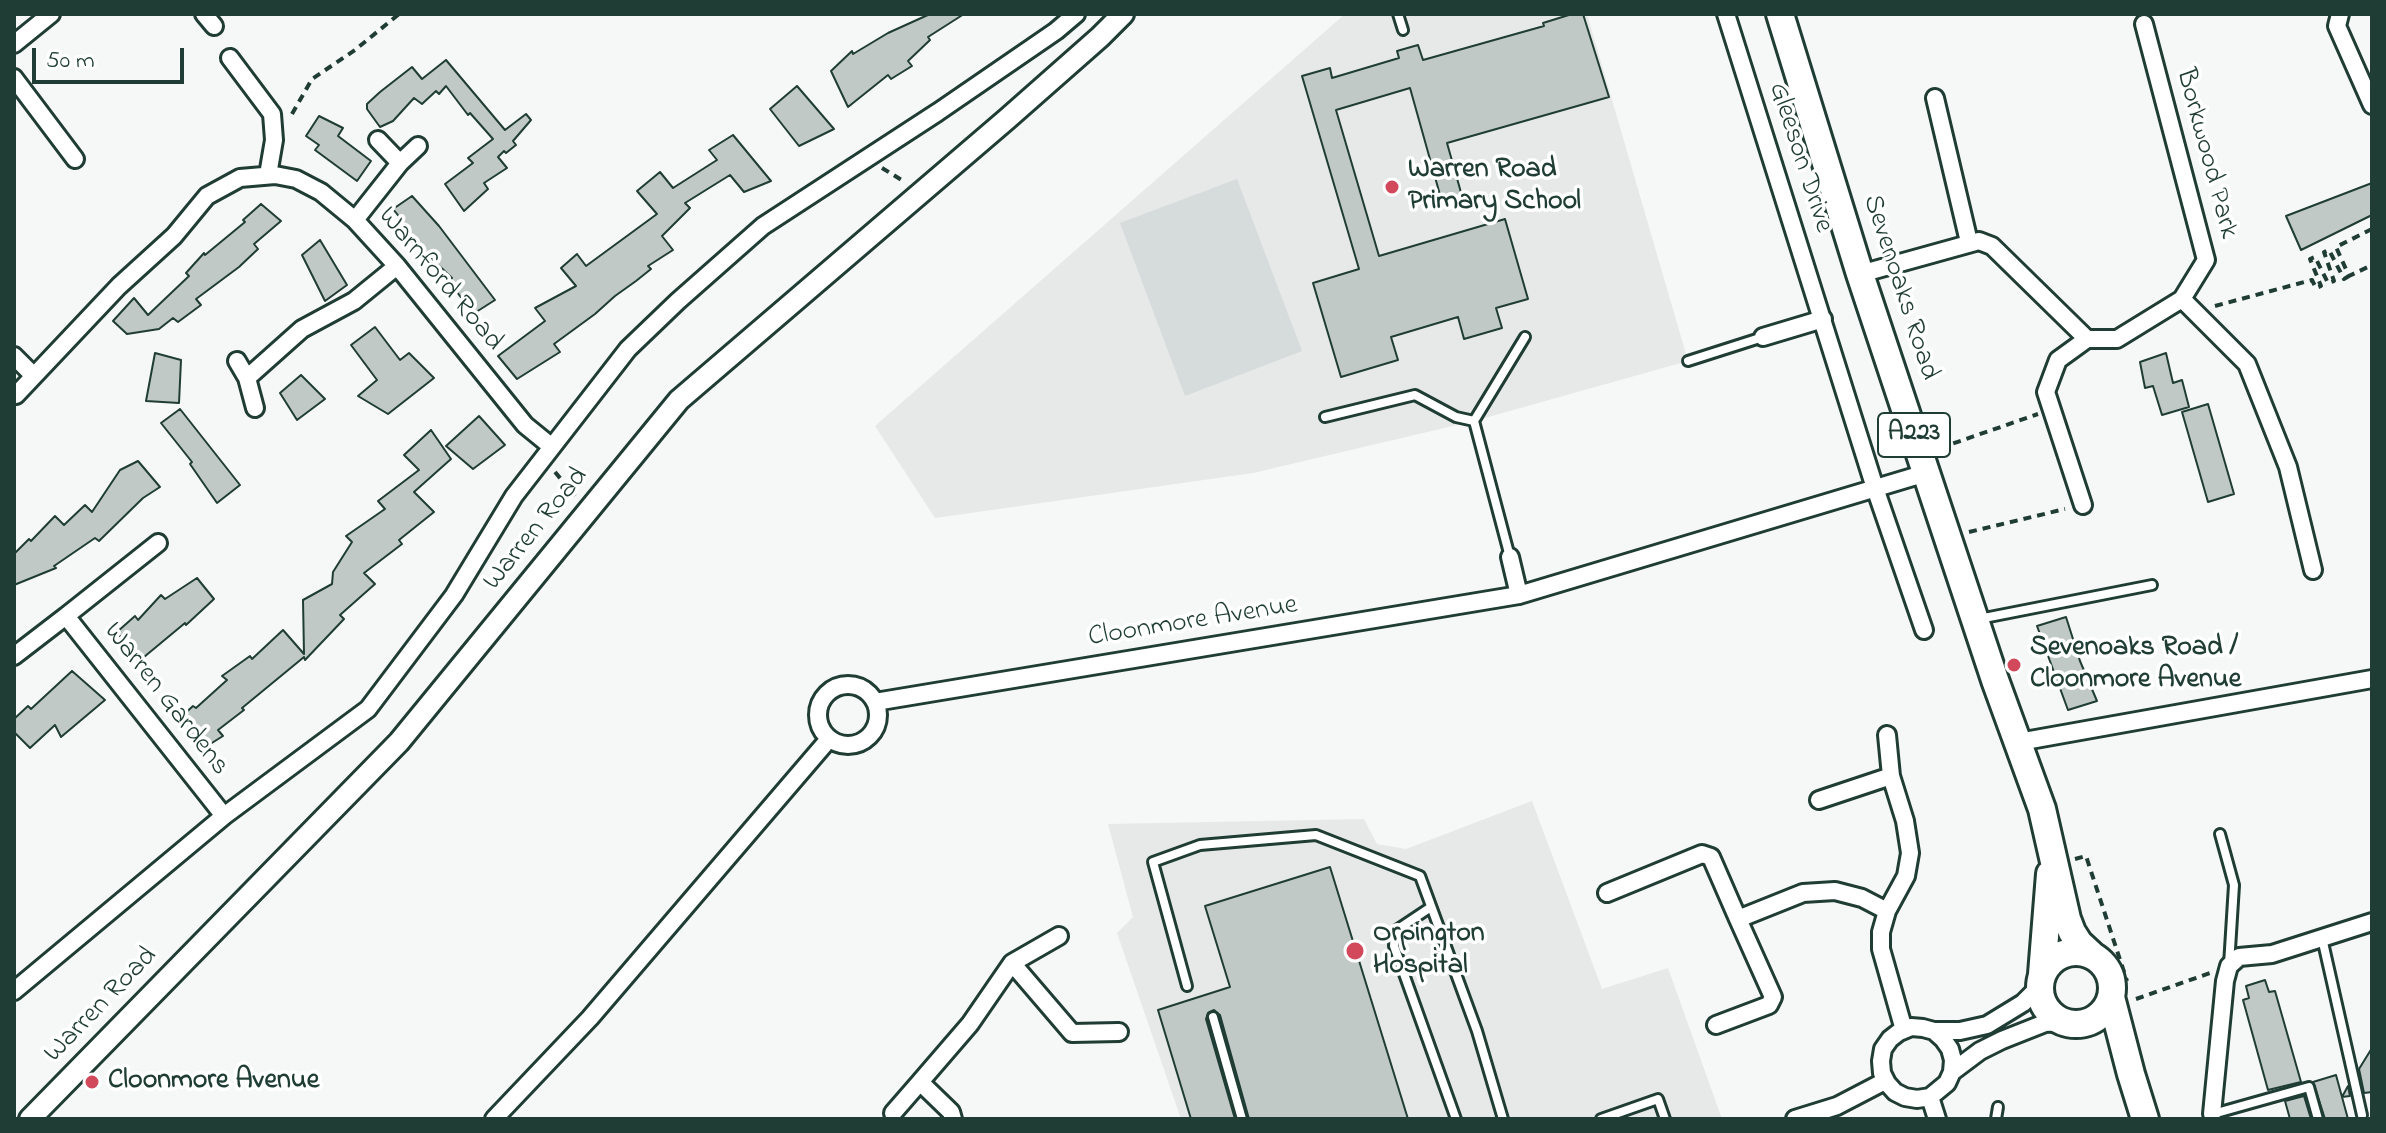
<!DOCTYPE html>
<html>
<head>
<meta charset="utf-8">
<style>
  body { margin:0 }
  #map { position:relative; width:2386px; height:1133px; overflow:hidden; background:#f6f7f7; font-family:"Indie Flower",sans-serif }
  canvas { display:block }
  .frame { position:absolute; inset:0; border:16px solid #1f3d34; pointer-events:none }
  .scale { position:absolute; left:32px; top:48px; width:152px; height:36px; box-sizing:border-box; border:4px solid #1f3d34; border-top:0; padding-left:10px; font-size:24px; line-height:28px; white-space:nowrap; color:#1f3d34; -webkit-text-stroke:6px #fff; paint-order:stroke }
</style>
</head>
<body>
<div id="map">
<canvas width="2386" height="1133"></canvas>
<div class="frame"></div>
<div class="scale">50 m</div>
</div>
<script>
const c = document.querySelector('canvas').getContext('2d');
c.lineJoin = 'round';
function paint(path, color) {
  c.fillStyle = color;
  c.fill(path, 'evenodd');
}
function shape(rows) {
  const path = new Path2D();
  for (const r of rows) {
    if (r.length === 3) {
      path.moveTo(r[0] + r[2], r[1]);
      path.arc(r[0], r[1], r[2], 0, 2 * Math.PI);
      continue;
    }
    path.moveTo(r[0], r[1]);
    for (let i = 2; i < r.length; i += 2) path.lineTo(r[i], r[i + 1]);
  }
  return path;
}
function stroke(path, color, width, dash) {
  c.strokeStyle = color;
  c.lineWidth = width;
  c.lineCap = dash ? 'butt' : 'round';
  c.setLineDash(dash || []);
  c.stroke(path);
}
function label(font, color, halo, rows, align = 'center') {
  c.font = font + ' "Indie Flower",sans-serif';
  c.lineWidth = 7;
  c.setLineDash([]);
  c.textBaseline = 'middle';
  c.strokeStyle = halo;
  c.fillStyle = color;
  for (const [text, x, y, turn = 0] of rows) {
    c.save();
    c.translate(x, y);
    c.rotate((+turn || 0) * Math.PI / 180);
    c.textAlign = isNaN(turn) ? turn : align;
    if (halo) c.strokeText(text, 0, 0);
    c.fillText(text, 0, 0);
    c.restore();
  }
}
const built = shape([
  [1345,14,1587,14,1688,361,1474,421,1253,473,935,518,875,426],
  [1532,801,1602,989,1668,968,1722,1119,1181,1119,1117,933,1133,917,1108,824,1364,819,1377,844,1406,849]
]);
const green = shape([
  [1237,179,1302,351,1185,396,1120,223]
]);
const building = shape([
  [930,14,964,14,928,37,930,40,908,61,912,66,891,79,888,75,848,107,831,71,852,51,853,54,888,33,930,14],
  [1572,14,1583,14,1609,97,1447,143,1462,196,1442,202,1410,88,1336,110,1379,256,1505,219,1528,299,1496,308,1502,328,1464,339,1458,317,1391,337,1398,360,1341,377,1313,283,1359,269,1302,76,1330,68,1332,78,1399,58,1397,51,1418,45,1423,60,1544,26,1543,23,1572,14],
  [446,60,505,130,526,114,531,120,513,141,516,145,506,153,504,151,498,157,507,168,484,183,488,189,464,211,445,184,473,163,468,158,493,139,470,113,468,115,446,86,439,94,436,91,422,104,414,98,393,121,380,127,367,109,367,104,380,92,412,67,422,79,446,60],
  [797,86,834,129,799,146,770,109,797,86],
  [319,116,343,128,338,136,371,161,357,181,315,150,319,145,306,136,319,116],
  [733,135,771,181,744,192,730,175,685,203,690,208,662,236,673,250,648,266,651,269,636,281,615,296,595,314,554,344,560,352,517,379,498,356,545,321,535,308,576,286,561,268,577,254,586,266,657,214,637,191,660,172,673,188,717,160,709,150,733,135],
  [2372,183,2372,215,2301,250,2286,216,2372,183],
  [412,196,439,226,495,300,473,314,449,281,452,278,410,238,408,239,392,227,401,219,393,209,412,196],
  [261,204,281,221,254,244,258,249,239,267,196,299,201,305,178,322,173,318,159,329,127,334,113,321,134,298,148,315,189,276,186,273,204,253,205,255,245,222,243,220,261,204],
  [320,240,347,285,325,301,302,255,320,240],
  [375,327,400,360,409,353,434,378,388,414,358,396,377,380,351,345,375,327],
  [155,353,181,360,179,403,146,401,155,353],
  [2166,353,2173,383,2182,380,2189,407,2162,415,2153,386,2145,388,2140,362,2166,353],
  [301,375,325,399,297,420,280,393,301,375],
  [2208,404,2234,494,2208,502,2182,412,2208,404],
  [180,409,240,485,217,503,190,464,192,462,161,423,180,409],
  [479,416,505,445,473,469,446,446,479,416],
  [431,430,451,459,414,492,434,512,399,540,402,544,364,573,375,584,340,615,344,619,305,660,304,657,242,708,244,710,218,730,223,736,199,751,179,719,193,706,196,708,227,680,222,676,250,656,252,659,283,630,304,654,303,600,332,584,333,572,352,542,346,536,385,509,378,501,419,470,404,455,431,430],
  [138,461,160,487,143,498,99,541,95,538,54,566,56,568,14,585,14,554,29,539,31,541,55,516,64,525,85,505,92,512,120,470,138,461],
  [197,578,214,599,186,625,185,623,138,662,117,632,135,616,138,620,161,595,165,599,197,578],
  [2066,617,2080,661,2097,701,2068,710,2037,626,2066,617],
  [72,671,105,700,61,737,55,725,30,748,14,732,14,719,28,706,31,709,72,671],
  [1330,867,1408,1119,1249,1119,1220,1015,1214,1010,1208,1013,1206,1019,1235,1119,1191,1119,1158,1010,1230,987,1205,906,1330,867],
  [2265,980,2269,992,2275,991,2301,1082,2268,1090,2243,1000,2249,998,2246,986,2265,980],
  [2372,1048,2372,1092,2364,1093,2359,1069,2372,1048],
  [2336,1075,2342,1097,2348,1086,2350,1096,2342,1097,2348,1119,2325,1119,2313,1082,2336,1075],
  [2304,1096,2311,1119,2290,1119,2285,1101,2304,1096]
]);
const path = shape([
  [292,114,312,79,355,50,399,14],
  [882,168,905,182],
  [2372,229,2336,247,2349,276,2372,265],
  [2215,306,2312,280,2316,288,2321,286,2310,259,2315,257,2328,283,2334,281,2324,252,2329,250,2344,279,2349,276],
  [1940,448,2038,414],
  [555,472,575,496],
  [1969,532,2065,509],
  [2075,859,2086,856,2127,981],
  [2136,999,2210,973]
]);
const service = shape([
  [1398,14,1403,30],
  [1688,361,1763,337],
  [1325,417,1415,395,1456,417,1474,421,1525,337],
  [1474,421,1510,557],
  [1979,619,2152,585],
  [2220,834,2234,885,2229,965],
  [1431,907,1395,931,1394,946,1456,1119],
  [2322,938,2362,1115],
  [1187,986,1153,862,1200,845,1316,835,1420,876,1477,1031,1503,1119],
  [1213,1017,1242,1119],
  [2213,1114,2309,1087,2318,1119],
  [1601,1119,1658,1099,1665,1119],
  [1996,1119,1998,1107]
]);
const minor = shape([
  [204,14,214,26],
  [1726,14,1875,488,1924,630],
  [2340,14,2337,26,2372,105],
  [14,44,51,14],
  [230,58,272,114,274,140,268,175],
  [14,78,75,159],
  [1935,98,1969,242],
  [378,140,400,163],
  [355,220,400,163,418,146],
  [1860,274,1979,241,1992,246,2087,339,2117,339,2182,299,2206,260,2144,24],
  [2182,299,2247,364,2288,467,2313,570],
  [1763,337,1823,319],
  [14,356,34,376],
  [237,361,247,378,255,408],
  [247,378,302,329,354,301,397,266],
  [16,395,119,286,174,236,207,196,240,178,275,175,296,179,321,192,355,220,397,266,525,425,552,447],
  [2083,505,2046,392,2058,360,2087,339],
  [158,543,66,616,224,816],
  [1510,557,1519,595],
  [14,656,66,616],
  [848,715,30],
  [875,702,1519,595,1926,473],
  [1887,735,1891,776,1905,821,1910,853,1906,876,1887,911],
  [2019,744,2030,740,2372,679],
  [1819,800,1891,776],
  [1607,893,1702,854,1711,857,1738,919,1803,893,1835,891,1862,898,1887,911,1881,932,1881,949,1904,1030],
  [1012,963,1072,1033,1119,1032],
  [14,991,224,816,368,709,454,595,514,496,628,349,678,301,763,226,938,112,1056,31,1076,14],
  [1716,1025,1769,1005,1773,997,1738,919],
  [1934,1031,1943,1039,1950,1049,1953,1060,1952,1072,1947,1083,1930,1097,1917,1099,1905,1097,1895,1092,1887,1083,1882,1073,1881,1061,1883,1049,1890,1039,1899,1032,1911,1027,1923,1028,1934,1031,1960,1031,1987,1025,2023,1003,2040,986],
  [1952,1072,1980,1051,2002,1040,2045,1023,2064,1022],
  [1930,1097,1937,1119],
  [893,1113,920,1082],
  [2212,1114,2225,981,2229,966,2239,957,2272,954,2372,922],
  [494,1119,590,1018,829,739],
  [953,1119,951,1112,920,1082,970,1024,1012,963,1059,936],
  [1795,1119,1837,1106,1885,1081]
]);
const tertiary = shape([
  [30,1119,399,742,679,400,1007,119,1100,37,1123,14]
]);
const primary = shape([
  [1780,14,1860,274,1995,680,2042,809,2067,919,2072,932,2079,943,2093,956],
  [2076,988,36],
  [2042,974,2050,874],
  [2111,997,2131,1074,2145,1119]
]);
const markers = [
  [1392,187,8,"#d1495b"],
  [2014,665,8,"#d1495b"],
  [1355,951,10,"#d1495b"],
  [92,1082,8,"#d1495b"]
];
const shields = [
  [1914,435,72]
];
const shieldNames = [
  ["A223",1914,435]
];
const streetNames = [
  ["Borkwood Park",2205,154,75],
  ["Gleeson Drive",1799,158,72],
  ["Warnford Road",439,280,50],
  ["Sevenoaks Road",1899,288,72],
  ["Warren Road",537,530,-51],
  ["Cloonmore Avenue",1193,623,-9],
  ["Warren Gardens",165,700,52],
  ["Warren Road",102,1006,-46]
];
const poiNames = [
  ["Warren Road",1408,171],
  ["Primary School",1408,203],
  ["Sevenoaks Road /",2030,649],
  ["Cloonmore Avenue",2030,681],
  ["Orpington",1373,935],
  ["Hospital",1373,967],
  ["Cloonmore Avenue",108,1082]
];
paint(built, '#e6e9e8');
paint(green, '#d6dcdb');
paint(building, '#c0c9c6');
stroke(building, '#1f3d34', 2);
stroke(service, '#1f3d34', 14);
stroke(minor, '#1f3d34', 22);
stroke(tertiary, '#1f3d34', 26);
stroke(primary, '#1f3d34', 32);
stroke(path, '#1f3d34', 4, [8, 6]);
stroke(service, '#fff', 8);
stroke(minor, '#fff', 16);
stroke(tertiary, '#fff', 20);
stroke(primary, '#fff', 26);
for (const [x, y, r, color] of markers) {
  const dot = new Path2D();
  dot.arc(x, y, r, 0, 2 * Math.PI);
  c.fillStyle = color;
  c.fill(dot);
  stroke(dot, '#fff', 3);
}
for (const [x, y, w] of shields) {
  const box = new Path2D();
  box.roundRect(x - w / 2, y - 22, w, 44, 6);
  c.fillStyle = '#fff';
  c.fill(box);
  stroke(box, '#1f3d34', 2);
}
label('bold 26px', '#1f3d34', null, shieldNames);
label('28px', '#1f3d34', '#fff', streetNames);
label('bold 28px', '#1f3d34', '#fff', poiNames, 'left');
</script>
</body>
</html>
